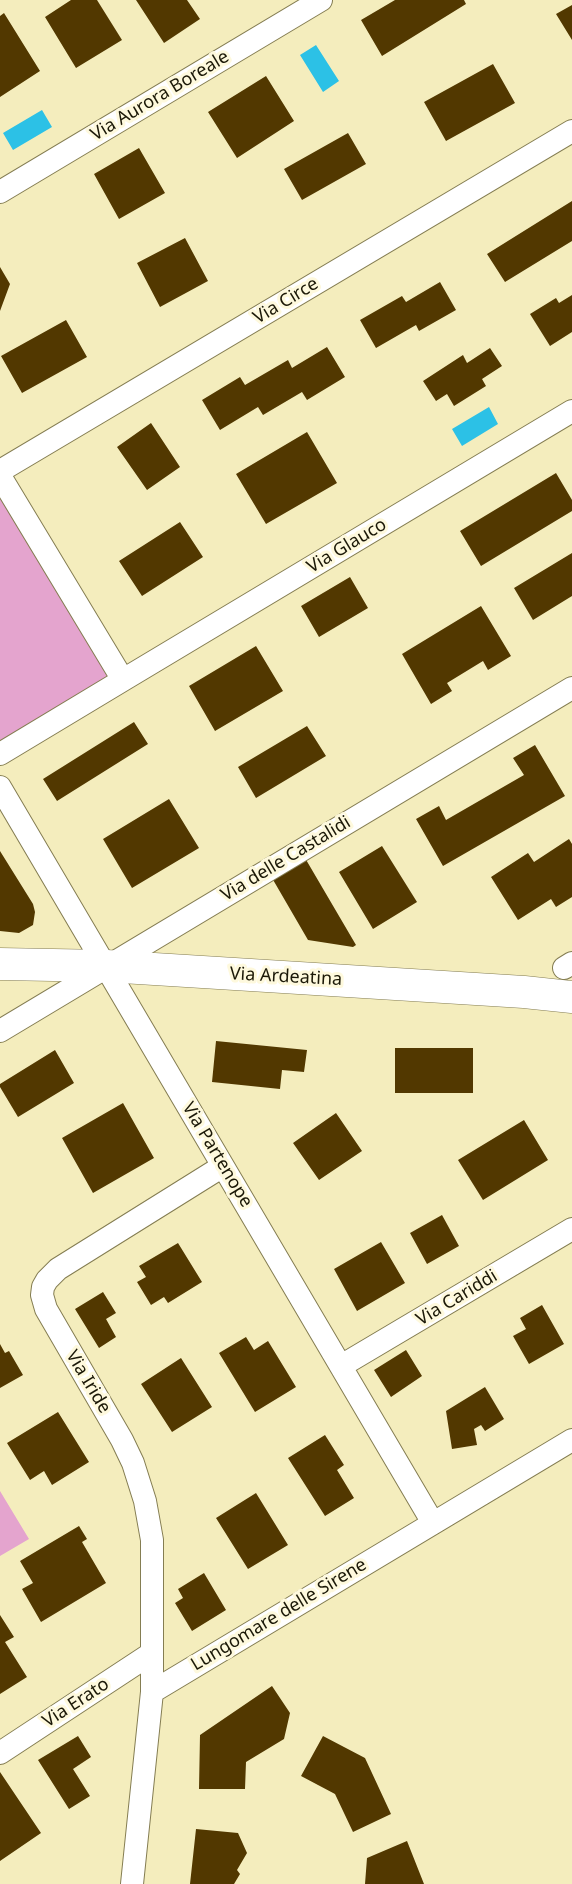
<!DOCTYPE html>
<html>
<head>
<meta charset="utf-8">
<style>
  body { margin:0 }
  canvas { display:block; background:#f4edbd }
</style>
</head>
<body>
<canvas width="572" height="1884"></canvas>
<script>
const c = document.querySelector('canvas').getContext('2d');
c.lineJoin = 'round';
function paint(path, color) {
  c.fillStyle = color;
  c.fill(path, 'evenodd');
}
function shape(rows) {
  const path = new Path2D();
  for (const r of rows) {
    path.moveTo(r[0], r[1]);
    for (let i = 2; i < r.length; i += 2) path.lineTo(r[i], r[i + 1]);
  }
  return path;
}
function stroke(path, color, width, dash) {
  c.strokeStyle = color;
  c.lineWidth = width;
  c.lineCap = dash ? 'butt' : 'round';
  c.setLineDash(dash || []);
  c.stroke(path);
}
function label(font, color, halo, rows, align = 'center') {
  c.font = font + ' "Noto Sans",sans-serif';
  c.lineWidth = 6;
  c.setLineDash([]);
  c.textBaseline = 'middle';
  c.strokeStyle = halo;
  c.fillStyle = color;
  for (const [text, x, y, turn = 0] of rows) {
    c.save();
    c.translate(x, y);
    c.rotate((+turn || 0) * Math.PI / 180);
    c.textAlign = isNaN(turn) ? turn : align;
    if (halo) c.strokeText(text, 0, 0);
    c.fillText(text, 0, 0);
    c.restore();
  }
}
const green = shape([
  [0,483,123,680,0,754],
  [0,1491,29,1539,0,1556]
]);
const water = shape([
  [316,45,339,81,323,92,300,55],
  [42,110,52,127,13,150,3,133],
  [489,407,498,424,462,446,452,429]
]);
const building = shape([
  [71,0,97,0,122,40,76,68,45,17],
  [136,0,187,0,200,19,164,43],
  [395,0,464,0,466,4,382,56,361,20],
  [572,5,572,40,556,14],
  [4,13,40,71,0,97,0,16],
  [493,64,515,103,446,141,424,102],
  [266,76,294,121,237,158,208,112],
  [348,133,366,164,302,200,284,169],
  [139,148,165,193,119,219,94,174],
  [572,201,572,241,505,282,487,254],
  [185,238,208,281,160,307,137,263],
  [0,267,10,284,0,311],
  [440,282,456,310,419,331,416,325,376,348,360,320,402,296,406,302],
  [572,295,572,332,550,346,530,314,556,298,559,303],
  [66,320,87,357,22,393,1,356],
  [327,347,345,377,307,400,302,392,263,415,258,407,220,430,202,400,240,377,245,385,288,360,292,368],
  [490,348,502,366,482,379,486,386,454,406,447,394,436,401,423,381,463,355,467,363],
  [151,423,180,467,147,490,117,447],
  [307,432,337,483,266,524,236,474],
  [556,473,572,500,572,511,481,566,460,531],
  [180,522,203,557,142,596,119,561],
  [572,553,572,596,533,620,514,588],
  [350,577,368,608,319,637,301,606],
  [481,606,511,656,488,670,483,661,447,683,452,691,431,704,402,654],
  [256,646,283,691,215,731,189,686],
  [134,722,148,744,57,801,43,779],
  [307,726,326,756,256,798,238,767],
  [535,745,565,796,443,866,416,819,439,806,446,820,524,775,513,758],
  [169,799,199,848,132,888,103,839],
  [569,839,572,844,572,897,556,907,551,899,518,920,491,877,528,853,534,862],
  [382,846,417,902,373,929,339,872],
  [0,851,33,904,35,912,33,925,19,933,0,931],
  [305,858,356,945,353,947,308,940,272,878],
  [216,1041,307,1050,304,1072,282,1070,280,1089,212,1082],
  [395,1048,473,1048,473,1093,395,1093],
  [55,1050,74,1083,18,1117,0,1087,0,1084],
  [123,1103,154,1158,93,1193,62,1138],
  [336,1113,362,1151,319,1180,293,1143],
  [524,1120,548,1160,483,1200,458,1160],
  [442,1215,459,1246,427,1264,410,1233],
  [381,1242,405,1283,357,1311,334,1269],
  [178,1243,202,1282,168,1303,164,1297,151,1305,137,1282,146,1277,139,1266],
  [103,1292,116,1313,106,1319,116,1337,99,1348,75,1309],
  [542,1305,564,1344,529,1364,513,1336,526,1329,520,1318],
  [246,1337,254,1350,268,1341,296,1387,255,1412,219,1353],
  [0,1344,5,1353,9,1351,23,1375,0,1388],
  [406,1350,422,1376,391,1397,374,1370],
  [181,1358,212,1407,172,1432,141,1384],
  [485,1387,504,1419,485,1431,481,1425,474,1429,477,1445,452,1449,446,1411],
  [58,1412,89,1462,52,1485,44,1471,30,1480,7,1443],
  [325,1435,344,1465,337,1470,354,1498,325,1516,288,1458],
  [256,1493,288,1545,248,1569,216,1518],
  [79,1526,87,1539,82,1542,106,1583,41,1622,22,1589,33,1583,20,1561],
  [204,1573,226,1610,192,1631,175,1603,183,1598,178,1589],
  [0,1615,14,1637,5,1642,27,1677,0,1694],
  [272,1686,290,1713,284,1739,246,1762,245,1789,199,1789,200,1735],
  [78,1736,91,1757,73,1769,90,1796,69,1809,38,1760],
  [323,1736,365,1758,391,1814,353,1832,335,1794,301,1776],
  [0,1772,41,1833,0,1861],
  [196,1829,238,1833,247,1853,237,1870,240,1874,234,1884,190,1884],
  [407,1841,424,1884,365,1884,367,1858]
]);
const street = shape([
  [0,192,321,0],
  [0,471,572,131],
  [0,476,123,680,0,754],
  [123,680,572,411],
  [0,787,433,1523],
  [564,968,572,963],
  [0,1031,572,688],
  [341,1366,572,1229],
  [152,1692,152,1540,145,1501,133,1463,122,1440,46,1309,42,1295,43,1287,47,1280,58,1269,223,1166],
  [0,1753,152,1653],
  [132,1884,152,1692,572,1440]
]);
const secondary = shape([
  [0,964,106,966,524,992,572,997]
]);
const streetNames = [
  ["Via Aurora Boreale",160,96,-31],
  ["Via Circe",286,301,-31],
  ["Via Glauco",347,546,-31],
  ["Via delle Castalidi",286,859,-31],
  ["Via Ardeatina",286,977,3],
  ["Via Partenope",217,1155,59],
  ["Via Cariddi",457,1298,-31],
  ["Via Iride",88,1382,59],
  ["Lungomare delle Sirene",279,1615,-31],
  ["Via Erato",76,1703,-33]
];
paint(green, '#e4a4ce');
paint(water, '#2cc1e6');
paint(building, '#523800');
stroke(street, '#847d52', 24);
stroke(secondary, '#847d52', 33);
stroke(street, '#fff', 22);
stroke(secondary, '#fff', 32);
label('18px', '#1b1807', '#fef9dd', streetNames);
</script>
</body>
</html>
